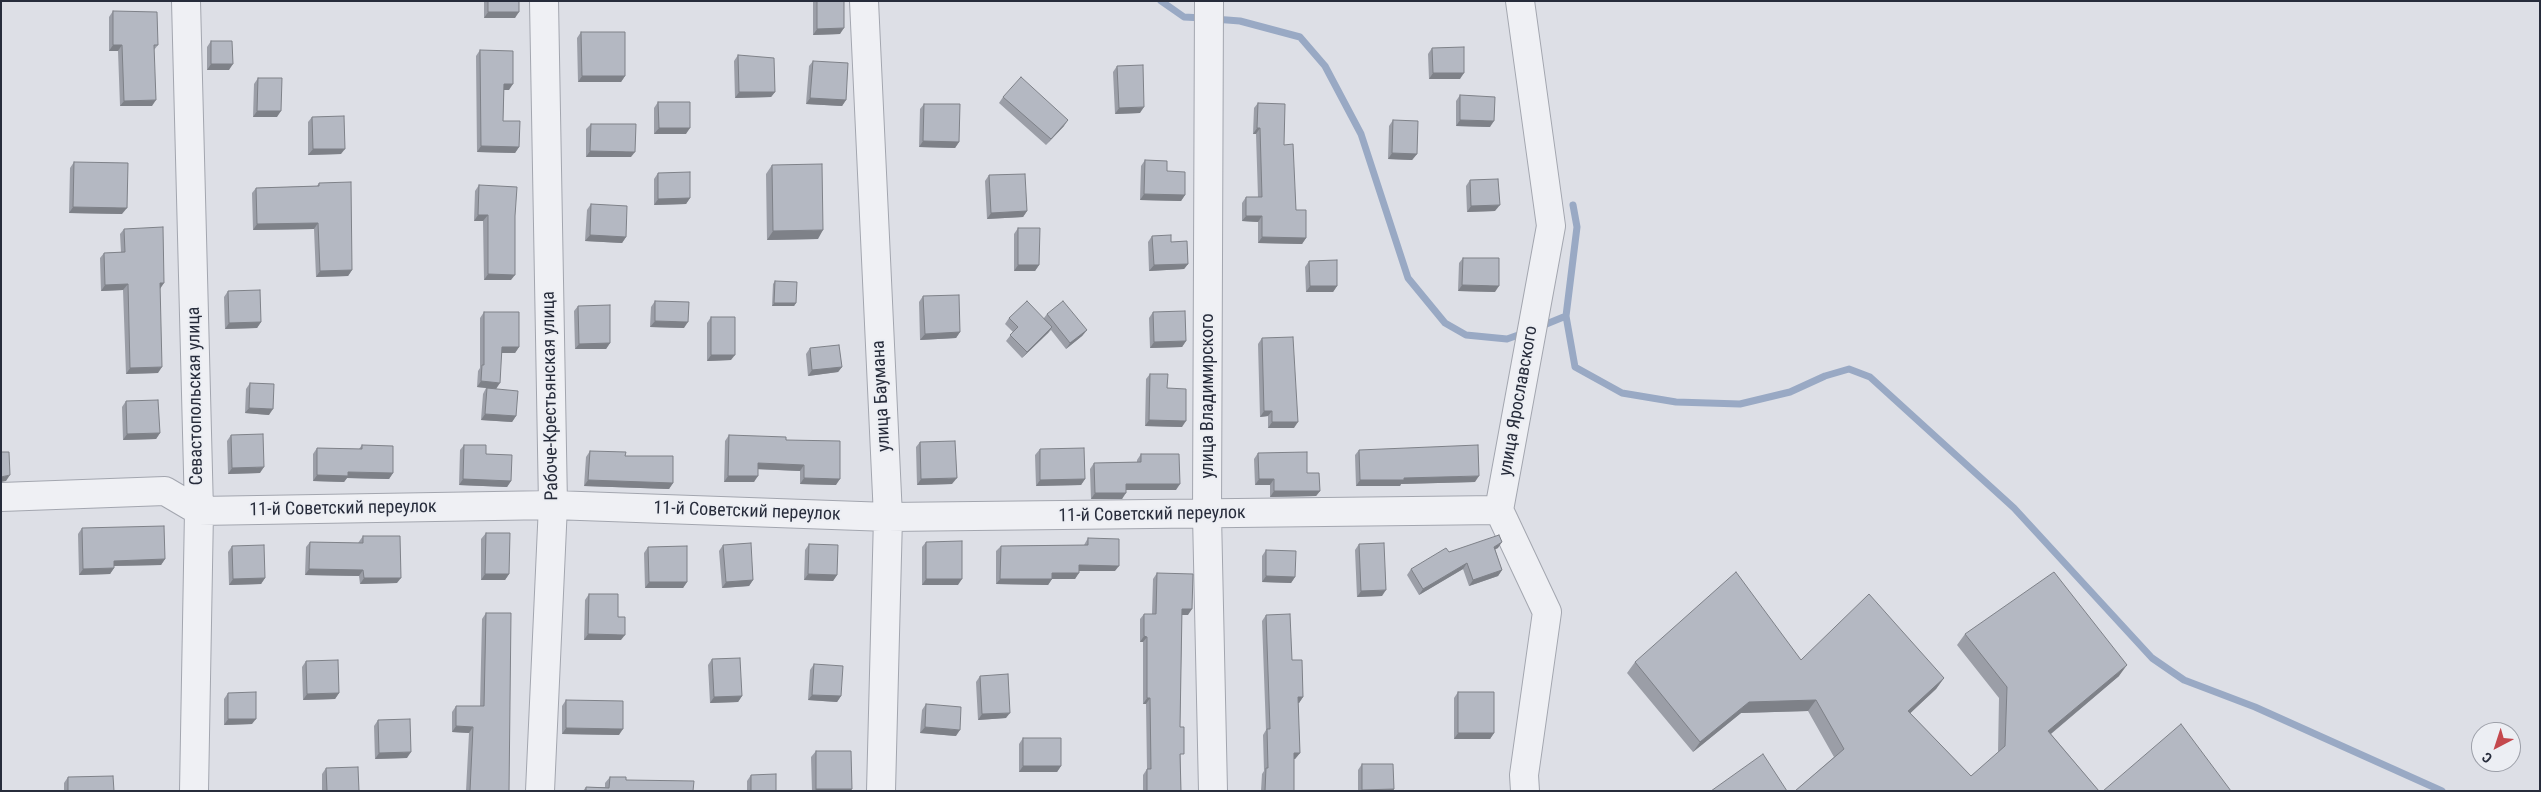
<!DOCTYPE html>
<html>
<head>
<meta charset="utf-8">
<style>
  body { margin:0 }
  #map { position:relative; width:2541px; height:792px; overflow:hidden; background:#dddfe6; font-family:"Roboto Condensed",sans-serif }
  canvas { display:block }
  .frame { position:absolute; inset:0; border:2px solid #272c3b; pointer-events:none }
  .north { position:absolute; left:2471px; top:722px; width:50px; height:50px; box-sizing:border-box; background:#eceef3; border:1px solid #9da0a9; border-radius:50%; rotate:220deg; font-size:14px; font-weight:700; line-height:20px; text-align:center; color:#272c3b }
  .north::after { content:''; display:block; margin:auto; width:18px; height:22px; background:#c4484d; clip-path:polygon(50% 0,100% 100%,50% 72%,0 100%) }
</style>
</head>
<body>
<div id="map">
<canvas width="2541" height="792"></canvas>
<div class="frame"></div>
<div class="north">С</div>
</div>
<script>
const c = document.querySelector('canvas').getContext('2d');
c.lineJoin = 'round';
function shape(rows) {
  const path = new Path2D();
  for (const r of rows) {
    path.moveTo(r[0], r[1]);
    for (let i = 2; i < r.length; i += 2) path.lineTo(r[i], r[i + 1]);
  }
  return path;
}
function stroke(path, color, width, dash) {
  c.strokeStyle = color;
  c.lineWidth = width;
  c.lineCap = dash ? 'butt' : 'round';
  c.setLineDash(dash || []);
  c.stroke(path);
}
function paint(path, color) {
  c.fillStyle = color;
  c.fill(path, 'evenodd');
}
function label(font, color, halo, rows, align = 'center') {
  c.font = font + ' "Roboto Condensed",sans-serif';
  c.lineWidth = 4;
  c.setLineDash([]);
  c.textBaseline = 'middle';
  c.strokeStyle = halo;
  c.fillStyle = color;
  for (const [text, x, y, turn = 0] of rows) {
    c.save();
    c.translate(x, y);
    c.rotate((+turn || 0) * Math.PI / 180);
    c.textAlign = isNaN(turn) ? turn : align;
    if (halo) c.strokeText(text, 0, 0);
    c.fillText(text, 0, 0);
    c.restore();
  }
}
const stream = shape([
  [1161,1,1184,17,1203,18],
  [1214,19,1240,21,1300,37,1325,66,1361,134,1408,278,1445,323,1466,335,1507,339,1524,333],
  [1573,205,1577,227,1566,316,1575,367,1622,393,1676,402,1740,404,1790,392,1825,376,1849,369,1870,377,2014,508,2152,658,2184,680,2255,707,2442,791],
  [1539,327,1566,316]
]);
const minor = shape([
  [186,1,199,511,194,791],
  [864,1,888,517,881,791],
  [1209,1,1207,515,1213,791],
  [1520,1,1551,226,1499,510,1547,612,1524,775,1525,791],
  [1,497,165,491,199,511,553,505,888,517,1499,510],
  [540,791,553,505,544,1]
]);
const wall = shape([
  [484,1,519,1,515,18,484,18],
  [813,1,844,1,840,34,813,35],
  [113,11,158,45,154,50,152,106,120,106,118,51,109,51,109,17],
  [581,32,625,76,621,82,578,82,577,38],
  [211,41,229,70,207,70,207,47],
  [1432,48,1460,79,1429,79,1428,54],
  [480,50,509,90,504,90,503,121,519,147,515,153,477,152,476,56],
  [738,55,775,92,771,97,735,98,734,61],
  [813,61,846,100,842,106,806,104,809,66],
  [1117,66,1140,113,1115,114,1113,72],
  [258,78,277,117,253,117,254,84],
  [1460,95,1490,127,1456,126,1456,101],
  [1003,97,1064,126,1046,145,999,103],
  [658,102,686,134,654,134,654,108],
  [1258,103,1284,145,1296,210,1306,238,1302,244,1258,243,1258,222,1242,221,1242,203,1246,197,1258,197,1256,134,1253,134,1254,108],
  [924,104,959,142,955,148,919,147,920,109],
  [312,117,341,154,308,155,308,122],
  [1393,120,1417,154,1412,160,1388,159,1389,126],
  [591,124,631,157,586,157,586,129],
  [1145,160,1167,171,1185,195,1181,201,1140,200,1141,166],
  [74,162,122,214,69,213,70,168],
  [772,165,818,239,767,240,766,174],
  [658,173,690,198,686,204,654,205,654,179],
  [989,175,1027,211,1023,217,987,219,985,181],
  [1470,180,1495,211,1467,212,1466,186],
  [319,183,352,270,348,276,316,277,314,229,253,230,252,193,256,188,317,186],
  [479,185,515,216,511,280,484,280,483,221,474,221,475,191],
  [591,204,626,237,622,243,585,241,587,210],
  [1018,228,1039,265,1035,271,1014,271,1014,234],
  [124,229,160,289,158,373,126,374,123,290,101,291,100,258,104,253,121,252,120,234],
  [1152,236,1171,242,1188,264,1184,269,1149,271,1148,242],
  [1463,258,1495,292,1458,291,1459,263],
  [1309,261,1337,286,1333,292,1306,292,1305,267],
  [775,281,796,303,794,306,772,306,773,284],
  [228,291,261,322,257,328,225,329,224,297],
  [923,296,960,332,956,338,920,340,919,302],
  [655,301,684,328,650,327,651,307],
  [578,306,610,343,606,349,575,349,574,311],
  [484,312,519,347,515,353,502,353,496,389,516,416,512,422,481,420,483,394,486,388,477,387,478,371,480,368,480,318],
  [1153,312,1186,341,1182,347,1150,348,1149,318],
  [1047,314,1087,330,1082,336,1066,349,1051,330,1048,333,1022,358,1006,341,1013,332,1005,324,1009,318,1044,318],
  [711,317,731,360,707,361,707,323],
  [1262,338,1294,428,1268,428,1268,416,1260,417,1258,344],
  [810,348,842,367,838,372,808,376,806,354],
  [1150,374,1167,388,1182,427,1145,426,1146,379],
  [250,383,269,415,245,413,246,389],
  [126,401,160,433,156,439,123,440,122,407],
  [231,435,260,473,228,474,227,441],
  [729,435,786,440,836,485,800,484,800,471,758,469,754,482,724,482,725,441],
  [920,442,952,484,917,485,916,447],
  [362,445,393,473,389,479,347,478,344,482,313,481,313,454,317,448,359,449],
  [464,445,486,454,511,481,507,487,459,485,460,450],
  [1040,449,1085,479,1081,485,1036,486,1035,455],
  [1359,450,1475,482,1401,484,1400,486,1356,486,1355,455],
  [590,451,625,456,673,483,669,489,584,486,586,457],
  [1258,453,1320,491,1316,496,1270,497,1270,485,1255,485,1254,459],
  [1141,454,1176,490,1126,490,1122,499,1091,499,1090,469,1094,463,1137,462,1137,460],
  [82,528,165,559,161,565,114,566,114,568,110,574,79,575,78,534],
  [486,533,509,574,505,580,481,580,481,539],
  [363,536,397,583,360,584,359,576,305,575,306,547,310,542,358,543],
  [1088,538,1115,571,1079,571,1075,579,1052,579,1048,585,996,584,996,551,1001,546,1084,545],
  [926,542,958,585,922,585,922,547],
  [809,544,837,575,833,581,804,580,805,550],
  [1359,544,1382,596,1357,597,1355,550],
  [723,545,753,580,749,586,722,588,719,551],
  [232,546,265,578,261,584,229,585,228,552],
  [648,547,687,582,683,588,645,588,644,553],
  [1498,548,1495,549,1502,570,1498,576,1469,586,1463,569,1419,595,1407,575,1411,569,1449,552],
  [1266,550,1295,577,1291,583,1262,582,1262,556],
  [1157,573,1188,615,1182,615,1180,727,1181,791,1143,791,1143,775,1147,769,1146,704,1143,704,1143,642,1140,642,1140,619,1144,614,1152,614,1153,579],
  [589,594,621,640,584,640,585,600],
  [486,613,509,791,466,791,469,733,452,732,452,712,456,706,480,706,482,619],
  [1266,615,1292,660,1303,697,1299,703,1298,703,1300,753,1295,759,1294,759,1294,791,1261,791,1262,774,1264,771,1263,735,1266,730,1262,621],
  [1965,634,2119,676,2051,734,2099,791,1795,791,1834,757,1808,711,1741,713,1693,752,1627,673,1635,662,1801,660,1944,678,1936,689,1910,713,1971,776,1998,753,1999,698,1957,645],
  [712,659,742,696,738,702,710,703,708,665],
  [306,661,339,693,335,699,303,700,302,667],
  [814,664,841,696,837,702,808,700,810,670],
  [980,676,1006,718,978,720,976,682],
  [1458,692,1494,733,1490,739,1454,739,1454,698],
  [228,693,252,724,224,725,224,699],
  [566,700,619,735,562,734,562,706],
  [926,704,956,736,920,733,922,710],
  [378,720,407,758,375,759,374,726],
  [1023,738,1061,766,1057,772,1019,772,1019,744],
  [816,751,852,789,850,791,812,791,811,757],
  [1362,764,1394,789,1393,791,1358,791,1358,770],
  [326,768,359,791,322,791,322,774],
  [751,775,776,791,747,791,747,781],
  [68,777,114,791,64,791,64,783],
  [610,777,626,780,693,791,583,791,586,787,605,787,605,783]
]);
const shadedWall = shape([
  [488,12,519,12,515,18,484,18],
  [844,28,840,34,813,35,817,29],
  [113,45,122,45,118,51,109,51],
  [211,64,233,64,229,70,207,70],
  [1433,73,1464,73,1460,79,1429,79],
  [582,76,625,76,621,82,578,82],
  [504,84,513,84,509,90,500,90],
  [739,92,775,92,771,97,735,98],
  [810,98,846,100,842,106,806,104],
  [156,100,152,106,120,106,124,101],
  [1144,107,1140,113,1115,114,1119,108],
  [257,111,281,111,277,117,253,117],
  [1068,120,1064,126,1046,145,1051,139],
  [1460,120,1494,121,1490,127,1456,126],
  [659,128,690,128,686,134,654,134],
  [1257,128,1260,128,1256,134,1253,134],
  [923,141,959,142,955,148,919,147],
  [481,146,519,147,515,153,477,152],
  [313,149,345,149,341,154,308,155],
  [590,151,635,152,631,157,586,157],
  [1392,153,1417,154,1412,160,1388,159],
  [1144,194,1185,195,1181,201,1140,200],
  [690,198,686,204,654,205,658,199],
  [1500,205,1495,211,1467,212,1471,206],
  [73,207,127,208,122,214,69,213],
  [1027,211,1023,217,987,219,991,213],
  [478,215,488,215,483,221,474,221],
  [1246,216,1262,216,1258,222,1242,221],
  [318,223,314,229,253,230,257,224],
  [823,230,818,239,767,240,773,231],
  [590,235,626,237,622,243,585,241],
  [1262,237,1306,238,1302,244,1258,243],
  [1188,264,1184,269,1149,271,1154,265],
  [1018,265,1039,265,1035,271,1014,271],
  [352,270,348,276,316,277,320,271],
  [488,274,515,275,511,280,484,280],
  [160,283,164,283,160,289,155,289],
  [128,284,123,290,101,291,105,285],
  [1462,285,1499,286,1495,292,1458,291],
  [1310,286,1337,286,1333,292,1306,292],
  [774,303,796,303,794,306,772,306],
  [655,321,688,322,684,328,650,327],
  [261,322,257,328,225,329,229,323],
  [1052,327,1048,333,1022,358,1027,352],
  [1087,330,1082,336,1066,349,1070,343],
  [960,332,956,338,920,340,925,334],
  [1186,341,1182,347,1150,348,1154,342],
  [610,343,606,349,575,349,579,344],
  [502,347,519,347,515,353,498,353],
  [711,355,735,355,731,360,707,361],
  [162,367,158,373,126,374,130,368],
  [842,367,838,372,808,376,812,370],
  [481,381,500,383,496,389,477,387],
  [249,408,273,409,269,415,245,413],
  [1264,411,1272,411,1268,416,1260,417],
  [485,414,516,416,512,422,481,420],
  [1149,420,1186,421,1182,427,1145,426],
  [1272,422,1298,422,1294,428,1268,428],
  [160,433,156,439,123,440,127,434],
  [758,463,804,465,800,471,754,469],
  [264,467,260,473,228,474,232,468],
  [348,472,393,473,389,479,347,478,344,482,313,481,317,475],
  [10,475,6,481,1,482,1,477],
  [728,476,758,476,754,482,724,482],
  [1479,476,1475,482,1401,484,1400,486,1356,486,1360,480,1404,478],
  [804,478,840,479,836,485,800,484],
  [957,478,952,484,917,485,921,479],
  [463,479,511,481,507,487,459,485],
  [1085,479,1081,485,1036,486,1040,480],
  [1259,479,1274,479,1270,485,1255,485],
  [588,480,673,483,669,489,584,486],
  [1126,484,1180,484,1176,490,1122,490],
  [1274,491,1320,491,1316,496,1270,497],
  [1095,493,1126,493,1122,499,1091,499],
  [1502,542,1498,548,1490,552,1494,547],
  [165,559,161,565,110,566,114,561],
  [1467,563,1463,569,1419,595,1423,589],
  [1079,565,1119,566,1115,571,1075,571],
  [114,568,110,574,79,575,83,569],
  [309,569,363,570,359,576,305,575],
  [1502,570,1498,576,1469,586,1473,580],
  [1052,573,1079,573,1075,579,1048,579],
  [485,574,509,574,505,580,481,580],
  [808,574,837,575,833,581,804,580],
  [1266,576,1295,577,1291,583,1262,582],
  [265,578,261,584,229,585,233,579],
  [364,578,401,578,397,583,360,584],
  [926,579,962,579,958,585,922,585],
  [1000,579,1052,579,1048,585,996,584],
  [753,580,749,586,722,588,726,582],
  [649,582,687,582,683,588,645,588],
  [1386,590,1382,596,1357,597,1361,591],
  [1182,609,1192,609,1188,615,1178,615],
  [588,634,625,635,621,640,584,640],
  [1144,636,1147,637,1143,642,1140,642],
  [2127,665,2119,676,2041,742,2048,731],
  [1944,678,1936,689,1901,722,1908,711],
  [339,693,335,699,303,700,307,694],
  [812,695,841,696,837,702,808,700],
  [742,696,738,702,710,703,714,697],
  [1298,697,1303,697,1299,703,1294,703],
  [1147,698,1150,698,1146,704,1143,704],
  [1816,700,1808,711,1741,713,1693,752,1700,742,1749,702],
  [1010,713,1006,718,978,720,982,714],
  [228,719,256,719,252,724,224,725],
  [456,726,473,727,469,733,452,732],
  [925,727,960,730,956,736,920,733],
  [566,728,623,729,619,735,562,734],
  [1458,733,1494,733,1490,739,1454,739],
  [411,752,407,758,375,759,379,753],
  [1294,753,1300,753,1295,759,1290,759],
  [1023,766,1061,766,1057,772,1019,772],
  [816,789,852,789,850,791,814,791],
  [1394,789,1393,791,1362,791,1362,790]
]);
const building = shape([
  [488,1,519,1,519,12,488,12,488,1],
  [817,1,844,1,844,28,817,29,817,1],
  [113,11,157,12,158,45,154,45,156,100,124,101,122,45,113,45,113,11],
  [581,32,625,32,625,76,582,76,581,32],
  [211,41,232,41,233,64,211,64,211,41],
  [1464,47,1464,73,1433,73,1432,48,1464,47],
  [480,50,513,51,513,84,504,84,503,121,520,121,519,147,481,146,480,50],
  [738,55,774,58,775,92,739,92,738,55],
  [813,61,848,63,846,100,810,98,813,61],
  [1143,65,1144,107,1119,108,1117,66,1143,65],
  [1021,77,1068,120,1051,139,1003,97,1021,77],
  [258,78,282,78,281,111,257,111,258,78],
  [1460,95,1495,97,1494,121,1460,120,1460,95],
  [658,102,690,102,690,128,659,128,658,102],
  [1258,103,1285,104,1284,145,1293,144,1296,210,1306,210,1306,238,1262,237,1262,216,1246,216,1246,197,1262,197,1260,128,1257,128,1258,103],
  [924,104,960,104,959,142,923,141,924,104],
  [344,116,345,149,313,149,312,117,344,116],
  [1393,120,1418,121,1417,154,1392,153,1393,120],
  [591,124,636,124,635,152,590,151,591,124],
  [1145,160,1167,161,1167,171,1185,172,1185,195,1144,194,1145,160],
  [74,162,128,163,127,208,73,207,74,162],
  [822,164,823,230,773,231,772,165,822,164],
  [690,172,690,198,658,199,658,173,690,172],
  [1025,174,1027,211,991,213,989,175,1025,174],
  [1498,179,1500,205,1471,206,1470,180,1498,179],
  [351,182,352,270,320,271,318,223,257,224,256,188,319,186,319,183,351,182],
  [479,185,517,187,515,216,515,275,488,274,488,215,478,215,479,185],
  [591,204,627,206,626,237,590,235,591,204],
  [163,227,164,283,160,283,162,367,130,368,128,284,105,285,104,253,125,252,124,229,163,227],
  [1018,228,1040,228,1039,265,1018,265,1018,228],
  [1171,235,1171,242,1187,241,1188,264,1154,265,1152,236,1171,235],
  [1463,258,1499,258,1499,286,1462,285,1463,258],
  [1337,260,1337,286,1310,286,1309,261,1337,260],
  [775,281,797,282,796,303,774,303,775,281],
  [260,290,261,322,229,323,228,291,260,290],
  [959,295,960,332,925,334,923,296,959,295],
  [655,301,689,302,688,322,655,321,655,301],
  [1027,301,1052,327,1027,352,1010,335,1018,327,1009,318,1027,301],
  [1063,301,1087,330,1070,343,1047,314,1063,301],
  [610,305,610,343,579,344,578,306,610,305],
  [1185,311,1186,341,1154,342,1153,312,1185,311],
  [484,312,519,312,519,347,502,347,500,383,481,381,482,365,484,365,484,312],
  [711,317,735,317,735,355,711,355,711,317],
  [1293,337,1298,422,1272,422,1272,411,1264,411,1262,338,1293,337],
  [839,345,842,367,812,370,810,348,839,345],
  [1150,374,1168,374,1167,388,1186,389,1186,421,1149,420,1150,374],
  [250,383,274,384,273,409,249,408,250,383],
  [487,388,518,391,516,416,485,414,487,388],
  [158,400,160,433,127,434,126,401,158,400],
  [263,434,264,467,232,468,231,435,263,434],
  [729,435,786,437,786,440,840,441,840,479,804,478,804,465,758,463,758,476,728,476,729,435],
  [955,441,957,478,921,479,920,442,955,441],
  [362,445,393,446,393,473,348,472,348,476,317,475,317,448,362,449,362,445],
  [464,445,486,445,486,454,512,455,511,481,463,479,464,445],
  [1478,445,1479,476,1404,478,1404,480,1360,480,1359,450,1478,445],
  [1084,448,1085,479,1040,480,1040,449,1084,448],
  [590,451,626,452,625,456,673,456,673,483,588,480,590,451],
  [1,452,9,452,10,475,1,477,1,452],
  [1307,452,1307,473,1319,473,1320,491,1274,491,1274,479,1259,479,1258,453,1307,452],
  [1141,454,1179,454,1180,484,1126,484,1126,493,1095,493,1094,463,1141,462,1141,454],
  [164,526,165,559,114,561,114,568,83,569,82,528,164,526],
  [486,533,510,533,509,574,485,574,486,533],
  [1499,535,1502,542,1494,547,1502,570,1473,580,1467,563,1423,589,1411,569,1446,548,1449,552,1499,535],
  [363,536,400,536,401,578,364,578,363,570,309,569,310,542,363,543,363,536],
  [1088,538,1119,539,1119,566,1079,565,1079,573,1052,573,1052,579,1000,579,1001,546,1088,545,1088,538],
  [962,541,962,579,926,579,926,542,962,541],
  [751,543,753,580,726,582,723,545,751,543],
  [1384,543,1386,590,1361,591,1359,544,1384,543],
  [809,544,838,545,837,575,808,574,809,544],
  [264,545,265,578,233,579,232,546,264,545],
  [687,546,687,582,649,582,648,547,687,546],
  [1266,550,1296,551,1295,577,1266,576,1266,550],
  [1736,572,1801,660,1869,594,1944,678,1908,711,1971,776,2005,746,2007,687,1965,634,2054,572,2127,665,2048,731,2099,791,1795,791,1844,749,1816,700,1749,702,1700,742,1635,662,1736,572],
  [1157,573,1193,574,1192,609,1182,609,1180,727,1184,727,1184,754,1180,754,1181,791,1147,791,1147,769,1151,769,1150,698,1147,698,1147,637,1144,636,1144,614,1156,614,1157,573],
  [589,594,618,594,618,617,625,617,625,635,588,634,589,594],
  [486,613,511,613,509,791,470,791,473,727,456,726,456,706,484,706,486,613],
  [1290,614,1292,660,1302,660,1303,697,1298,697,1300,753,1294,753,1294,791,1265,791,1266,768,1268,768,1267,729,1270,729,1266,615,1290,614],
  [740,658,742,696,714,697,712,659,740,658],
  [338,660,339,693,307,694,306,661,338,660],
  [814,664,843,666,841,696,812,695,814,664],
  [1008,674,1010,713,982,714,980,676,1008,674],
  [256,692,256,719,228,719,228,693,256,692],
  [1458,692,1494,692,1494,733,1458,733,1458,692],
  [566,700,623,701,623,729,566,728,566,700],
  [926,704,961,707,960,730,925,727,926,704],
  [410,719,411,752,379,753,378,720,410,719],
  [2181,724,2231,791,2103,791,2181,724],
  [1023,738,1061,738,1061,766,1023,766,1023,738],
  [816,751,851,751,852,789,816,789,816,751],
  [1763,754,1787,791,1711,791,1763,754],
  [1362,764,1393,764,1394,789,1362,790,1362,764],
  [358,767,359,791,327,791,326,768,358,767],
  [776,774,776,791,751,791,751,775,776,774],
  [113,776,114,791,68,791,68,777,113,776],
  [610,777,626,777,626,780,694,781,693,791,586,791,586,787,609,788,610,777]
]);
const streetNames = [
  ["Севастопольская улица",196,396,-91],
  ["Рабоче-Крестьянская улица",551,396,-91],
  ["улица Баумана",882,396,-93],
  ["улица Владимирского",1208,396,-90],
  ["улица Ярославского",1519,401,-80],
  ["11-й Советский переулок",343,509,-1],
  ["11-й Советский переулок",747,512,2],
  ["11-й Советский переулок",1152,515,-1]
];
stroke(stream, '#99a9c4', 7);
stroke(minor, '#a3a6af', 30);
stroke(minor, '#eff0f4', 28);
paint(wall, '#9b9ea7');
paint(shadedWall, '#7e8188');
paint(building, '#b4b8c2');
stroke(building, '#7e8188', 1);
label('18px', '#272c3b', '#eceef3', streetNames);
</script>
</body>
</html>
